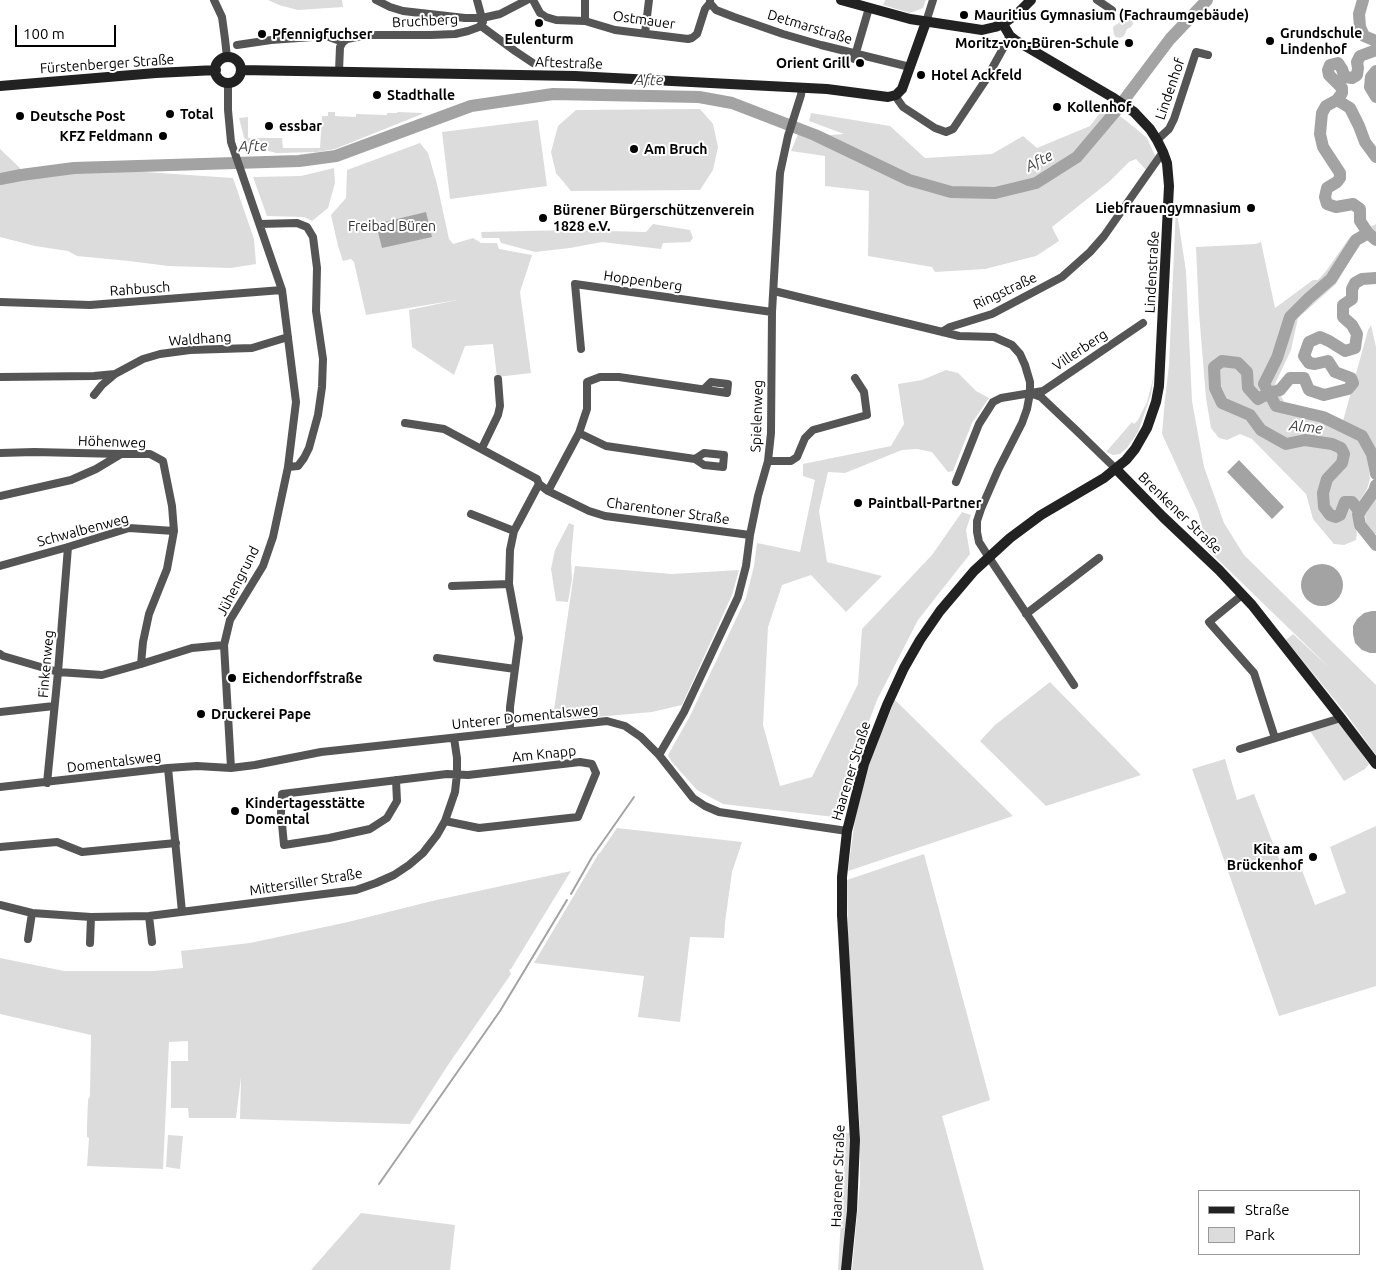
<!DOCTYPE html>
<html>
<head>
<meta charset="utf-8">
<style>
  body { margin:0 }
  #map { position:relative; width:1376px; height:1270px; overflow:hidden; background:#fff; font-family:Ubuntu,sans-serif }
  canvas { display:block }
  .legend { position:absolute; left:1198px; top:1190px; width:162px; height:65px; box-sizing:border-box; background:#fff; border:1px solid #999; margin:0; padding:6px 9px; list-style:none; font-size:15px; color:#000 }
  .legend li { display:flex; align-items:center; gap:10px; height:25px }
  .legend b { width:25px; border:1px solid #999 }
  .scale { position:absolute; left:15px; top:25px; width:101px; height:22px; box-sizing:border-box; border:2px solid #000; border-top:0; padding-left:6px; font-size:15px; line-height:18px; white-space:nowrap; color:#000; -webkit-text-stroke:4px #fff; paint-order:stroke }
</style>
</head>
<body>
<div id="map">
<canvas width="1376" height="1270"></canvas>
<ul class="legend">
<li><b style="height:6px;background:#222"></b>Straße</li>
<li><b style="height:14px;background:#dcdcdc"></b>Park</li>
</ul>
<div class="scale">100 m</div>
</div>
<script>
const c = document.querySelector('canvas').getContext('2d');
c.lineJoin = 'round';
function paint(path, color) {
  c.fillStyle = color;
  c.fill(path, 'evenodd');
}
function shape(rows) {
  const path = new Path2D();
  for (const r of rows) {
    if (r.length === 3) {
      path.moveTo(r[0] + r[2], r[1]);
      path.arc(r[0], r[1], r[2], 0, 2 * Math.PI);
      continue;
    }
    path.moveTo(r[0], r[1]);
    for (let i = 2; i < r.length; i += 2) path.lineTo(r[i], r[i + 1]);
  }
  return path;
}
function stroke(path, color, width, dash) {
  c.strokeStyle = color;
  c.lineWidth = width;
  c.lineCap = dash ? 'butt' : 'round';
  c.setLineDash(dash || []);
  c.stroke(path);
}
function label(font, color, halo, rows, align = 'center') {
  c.font = font + ' Ubuntu,sans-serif';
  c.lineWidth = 4;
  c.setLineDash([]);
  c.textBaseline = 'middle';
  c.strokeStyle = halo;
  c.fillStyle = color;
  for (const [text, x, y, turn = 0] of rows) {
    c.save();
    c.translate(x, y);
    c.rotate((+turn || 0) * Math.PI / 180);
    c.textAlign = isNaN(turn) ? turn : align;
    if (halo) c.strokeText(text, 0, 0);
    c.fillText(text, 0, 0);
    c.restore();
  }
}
const green = shape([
  [268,0,342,0,343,7,298,10,279,5],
  [885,0,926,0,923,8,910,13,883,5],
  [1124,15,1129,15,1132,17,1133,24,1131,27,1127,29,1124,36,1120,38,1116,37,1114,35,1113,28,1114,26,1119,23,1122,17],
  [1106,105,1134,127,1147,138,1157,160,1146,170,1136,159,1129,162,1110,181,1052,227,1059,241,1036,256,985,269,935,272,932,267,868,256,869,191,825,186,825,156,791,151,801,127,830,135,844,134,809,121,811,113,890,126,925,158,992,154,1023,136,1037,148,1090,126],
  [700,109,713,124,718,147,713,170,700,190,571,191,556,173,551,152,558,126,576,110],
  [328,112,335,112,335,116,356,117,356,114,387,115,387,113,397,113,398,112,422,113,422,114,335,149,318,152,276,153,246,145,239,118,248,117,248,138,282,138,283,148,320,148,322,116,328,116],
  [538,120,547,186,450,199,442,132],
  [420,143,428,153,437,184,449,239,453,244,473,238,481,243,497,243,499,249,532,255,520,292,531,373,497,377,493,344,465,346,454,375,412,347,409,310,457,300,366,315,354,262,351,259,343,261,338,246,331,215,346,198,347,170],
  [0,149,20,168,20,173,0,177],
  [334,168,335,183,328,208,312,221,304,217,267,216,253,177,301,176],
  [116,170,233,178,254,239,256,264,231,268,168,266,129,261,77,256,68,251,35,246,0,237,0,183,21,179,71,173],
  [1176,206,1186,271,1192,401,1204,467,1224,523,1244,555,1376,685,1376,755,1347,715,1286,640,1293,634,1332,670,1209,551,1198,512,1162,434,1165,399,1169,365],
  [653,224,690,230,693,238,690,242,663,243,661,249,602,242,570,248,535,252,501,243,499,238,482,238,481,232,570,230,646,232],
  [1376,224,1376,236,1359,245,1336,284,1298,318,1291,350,1275,384,1285,404,1325,413,1343,421,1368,330,1371,325,1376,347,1376,455,1364,433,1343,422,1340,431,1357,439,1367,457,1370,479,1367,489,1352,513,1357,533,1356,540,1344,545,1334,544,1313,519,1306,494,1252,439,1240,434,1227,440,1219,438,1211,428,1206,398,1199,313,1196,247,1256,244,1261,242,1275,308,1313,280,1318,280,1326,271,1350,237],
  [946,370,958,373,976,391,989,398,972,423,953,471,948,472,932,452,917,449,902,450,845,473,828,472,819,511,827,562,882,576,846,612,811,575,782,585,768,627,763,725,780,786,812,777,858,684,862,629,932,555,962,512,971,515,966,530,970,554,918,620,895,665,877,700,853,764,838,815,834,817,723,804,697,790,671,761,668,755,690,716,746,598,754,566,757,543,800,552,815,480,803,476,803,464,891,446,904,424,898,384,922,380],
  [1154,375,1151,395,1138,432,1127,448,1120,454,1113,455,1106,452,1132,422,1134,424,1138,420,1147,402],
  [1376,496,1376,534,1373,535,1366,523,1365,514],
  [569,523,574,525,571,558,572,579,568,602,556,601,551,569,555,550],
  [575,566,672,574,739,570,732,595,682,705,652,712,563,720,554,710],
  [1050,682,1141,775,1046,806,980,741,995,725],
  [895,700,1013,816,848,871,855,819,869,762],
  [1339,722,1369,764,1365,769,1344,781,1310,731],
  [1225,759,1237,800,1254,794,1284,872,1300,865,1315,905,1346,893,1330,847,1376,826,1376,986,1279,1016,1192,769],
  [617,828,742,842,732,872,725,922,724,938,690,937,680,1022,638,1017,644,976,534,963,599,853,600,853],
  [924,854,990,1100,942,1116,984,1270,852,1270,860,1183,860,1131,848,944,847,880],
  [571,871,511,969,509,970,511,974,448,1065,410,1124,240,1119,241,1077,236,1118,189,1118,188,1108,171,1108,171,1061,188,1061,188,1041,169,1042,163,1169,87,1166,89,1138,87,1137,87,1126,88,1100,90,1096,91,1035,0,1014,0,958,64,971,154,971,183,968,181,951,250,943,348,922,432,901],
  [846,1133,850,1133,849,1178,842,1270,838,1270],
  [168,1135,183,1136,180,1169,166,1167],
  [361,1213,455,1225,450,1270,311,1270]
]);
const water = shape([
  [426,212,432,237,382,248,376,224],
  [1239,460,1284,507,1272,519,1227,472],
  [1322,585,21],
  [1372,611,1376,611,1376,653,1370,653,1362,650,1355,643,1353,634,1353,626,1357,619,1364,613]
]);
const stream = shape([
  [571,894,592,857,634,797],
  [379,1184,500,1011,567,900]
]);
const river = shape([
  [1363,0,1359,14,1360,27,1364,36,1376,41],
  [1376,50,1360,56,1357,62,1358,68,1357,75,1352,78,1346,77,1344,75,1342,69,1338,63,1330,65,1328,70,1329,75,1342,88,1342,93,1337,100,1326,106,1322,113,1320,134,1323,147,1340,173,1340,178,1337,182,1327,188,1325,197,1327,204,1336,207,1353,204,1360,209,1360,221,1368,233,1376,240],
  [1376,71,1371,77,1370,87,1376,97],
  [1337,100,1350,108,1359,126,1365,142,1376,157],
  [0,179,21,175,74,168,299,161,336,156,471,106,553,94,699,97,732,103,815,135,909,180,951,192,995,193,1036,183,1077,157,1115,112,1170,39,1207,0],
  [1368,233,1356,240,1331,279,1309,298,1290,317,1277,358,1264,384,1276,406,1323,417,1362,436,1372,454,1376,474],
  [1376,485,1374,491,1358,514,1360,525,1376,545],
  [1360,512,1352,502,1345,502,1340,515,1336,517,1330,515,1324,507,1323,493,1327,479,1342,463,1344,454,1341,448,1332,444,1305,440,1286,444,1261,430,1250,415,1222,403,1215,388,1214,367,1222,361,1238,363,1247,372,1248,388,1258,399,1269,393,1280,390,1290,378,1304,378,1309,390,1324,395,1348,389,1353,383,1351,378,1335,372,1328,361,1315,364,1309,363,1304,356,1309,342,1320,337,1329,341,1345,351,1355,348,1357,334,1352,325,1343,317,1343,305,1352,299,1352,289,1355,283,1362,279,1376,278]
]);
const minor = shape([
  [214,0,222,17,225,39,227,57],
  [376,0,390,7,403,11,465,18,482,18,500,14,527,0],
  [533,0,540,13,546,17,556,20,585,21,615,30,688,39,692,38,697,34,705,9,710,3],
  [710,0,710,3,716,10,734,17,783,34,821,45,910,67],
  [1097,0,1112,10],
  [585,21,585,0],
  [926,22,933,0],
  [481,26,515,51,533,63],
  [645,33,649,0],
  [237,45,271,40,326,36,343,42],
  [854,59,869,8],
  [339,71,340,47,343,42,347,39,366,35,431,35,455,34,468,31,479,27,483,22,477,0],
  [228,83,228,110,231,142,282,290,296,402,288,467,273,537,263,566,230,620,224,645,231,768],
  [896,95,898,100,903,107,935,128,946,132,953,129,985,81,1010,36],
  [1157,140,1169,129,1174,119,1196,52,1208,55],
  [260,224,297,223,307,227,313,237,317,268,316,311,323,359,322,387,318,415,309,448,304,458,298,466,288,467],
  [774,291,959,336,994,337,1012,345,1020,354,1025,365,1030,382,1030,393,1027,409,1022,423,998,470,981,509,977,521,977,532,979,542,988,556,1074,685],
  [0,302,90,305,282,290],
  [942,332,950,327,992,314,1062,277,1090,252,1104,236,1163,152],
  [581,349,575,284,772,312],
  [0,377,94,376,115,374,143,359,160,354,190,350,252,348,288,337],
  [1030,393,1041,397,1078,432,1116,469],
  [94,395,102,385,115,374],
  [405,423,444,429,537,479,539,484,548,491,589,511,605,516,750,535],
  [579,433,606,446,695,459,704,465,723,467,724,455,704,453,695,459],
  [482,448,498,415,500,406,498,379],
  [0,453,34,452,121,454,150,454,163,461,172,506,174,531,167,569,149,614,143,642,141,664],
  [768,461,791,461,797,457,805,438,813,430,867,415,864,392,855,378],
  [956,482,979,424,993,402,1001,398,1043,391,1143,323],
  [548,491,579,433,587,409,587,382,600,377,619,377,727,393,728,384,711,382,704,389],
  [0,496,71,480,96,469,121,454],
  [471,514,514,531],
  [0,566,68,547,129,528,174,531],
  [452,586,509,584],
  [1242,595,1209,622,1254,673,1275,738],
  [1026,614,1099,558],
  [0,654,3,656,58,672,102,675,141,664,192,648,224,645],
  [437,658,515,669],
  [0,712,54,706],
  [510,731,510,707,519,638,509,584,510,550,514,531,539,484],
  [1240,749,1341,718],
  [659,755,684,712,738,597,746,566,750,535,758,496,768,461,771,433,772,312,780,173,788,136,801,95,802,88],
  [168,768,182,912],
  [396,780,397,801,387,818,370,829,329,838,284,845,281,813,282,794,447,774,468,775,580,762,592,764,596,773,578,817,479,828,445,821],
  [47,783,58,672,68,547],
  [0,787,168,768,197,766,231,768,255,765,321,752,607,721,625,726,641,737,659,755,693,798,705,806,719,812,847,831],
  [0,847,57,842,82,852,176,843],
  [0,905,32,913,91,917,149,916,356,890,376,883,394,875,409,865,423,853,437,835,445,821,455,792,457,774,457,758,454,738],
  [149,916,152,942],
  [28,939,32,913],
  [90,943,91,917]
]);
const secondary = shape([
  [841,0,910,19,982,30,995,27,1003,24,1019,12,1031,0],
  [228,70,13],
  [241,70,575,76,827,89,888,97,896,95,902,89,926,22],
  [0,86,156,73,216,70],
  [1116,469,1163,517,1219,570,1252,605,1341,718,1376,764],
  [846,1270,852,1210,855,1140,842,915,842,877,847,831,864,764,887,705,904,668,920,640,940,611,974,571,1010,538,1041,515,1104,478,1126,460,1135,449,1147,428,1156,402,1159,386,1169,186,1167,163,1163,152,1157,140,1150,129,1134,112,1112,97,1015,40,1010,36,1003,24]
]);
const markers = [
  [964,15,5,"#000"],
  [539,23,5,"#000"],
  [262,34,5,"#000"],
  [1270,41,5,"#000"],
  [1129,43,5,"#000"],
  [860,63,5,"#000"],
  [921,75,5,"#000"],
  [377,95,5,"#000"],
  [1057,107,5,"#000"],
  [170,114,5,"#000"],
  [20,116,5,"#000"],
  [269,126,5,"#000"],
  [163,136,5,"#000"],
  [634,149,5,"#000"],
  [1251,208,5,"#000"],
  [543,218,5,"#000"],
  [858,503,5,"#000"],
  [232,678,5,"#000"],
  [201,714,5,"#000"],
  [235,811,5,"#000"],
  [1313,857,5,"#000"]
];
const poiNames = [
  ["Mauritius Gymnasium (Fachraumgebäude)",974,15],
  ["Grundschule",1280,33],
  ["Lindenhof",1280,49],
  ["Pfennigfuchser",272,34],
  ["Eulenturm",539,39,"center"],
  ["Moritz-von-Büren-Schule",1119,43,"right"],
  ["Orient Grill",850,63,"right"],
  ["Hotel Ackfeld",931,75],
  ["Stadthalle",387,95],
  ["Kollenhof",1067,107],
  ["Total",180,114],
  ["Deutsche Post",30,116],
  ["essbar",279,126],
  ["KFZ Feldmann",153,136,"right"],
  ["Am Bruch",644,149],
  ["Liebfrauengymnasium",1241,208,"right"],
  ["Bürener Bürgerschützenverein",553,210],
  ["1828 e.V.",553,226],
  ["Paintball-Partner",868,503],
  ["Eichendorffstraße",242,678],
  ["Druckerei Pape",211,714],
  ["Kindertagesstätte",245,803],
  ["Domental",245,819],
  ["Kita am",1303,849,"right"],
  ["Brückenhof",1303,865,"right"]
];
const streetNames = [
  ["Ostmauer",644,20,8],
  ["Bruchberg",425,21,-3],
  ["Detmarstraße",810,27,17],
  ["Aftestraße",569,63,2],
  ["Fürstenberger Straße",107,64,-4],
  ["Lindenhof",1170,89,-71],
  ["Lindenstraße",1152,272,-87],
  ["Hoppenberg",643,281,8],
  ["Rahbusch",140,289,-4],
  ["Ringstraße",1005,291,-25],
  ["Waldhang",200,339,-4],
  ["Villerberg",1080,350,-34],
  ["Spielenweg",757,416,-88],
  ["Höhenweg",112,442,2],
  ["Charentoner Straße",668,511,8],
  ["Brenkener Straße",1180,513,44],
  ["Schwalbenweg",83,530,-15],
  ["Jühengrund",238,581,-63],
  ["Finkenweg",46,664,-85],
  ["Unterer Domentalsweg",525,717,-6],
  ["Am Knapp",544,754,-6],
  ["Domentalsweg",114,762,-7],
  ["Haarener Straße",851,771,-73],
  ["Mittersiller Straße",306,882,-9],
  ["Haarener Straße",838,1176,-88]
];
const parkNames = [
  ["Freibad Büren",392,226]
];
const waterNames = [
  ["Afte",649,80,1],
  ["Afte",253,146,-2],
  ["Afte",1039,161,-28],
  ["Alme",1306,427,6]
];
paint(green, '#dcdcdc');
paint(water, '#a3a3a3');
stroke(stream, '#a3a3a3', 2);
stroke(river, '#a3a3a3', 12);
stroke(minor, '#555', 8);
stroke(secondary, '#222', 10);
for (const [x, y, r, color] of markers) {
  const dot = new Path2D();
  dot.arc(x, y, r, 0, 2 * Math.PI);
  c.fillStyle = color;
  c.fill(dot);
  stroke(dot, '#fff', 2);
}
label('bold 14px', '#000', '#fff', poiNames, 'left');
label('14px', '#000', '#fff', streetNames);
label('14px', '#333', '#fff', parkNames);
label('italic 15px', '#444', '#fff', waterNames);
</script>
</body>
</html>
